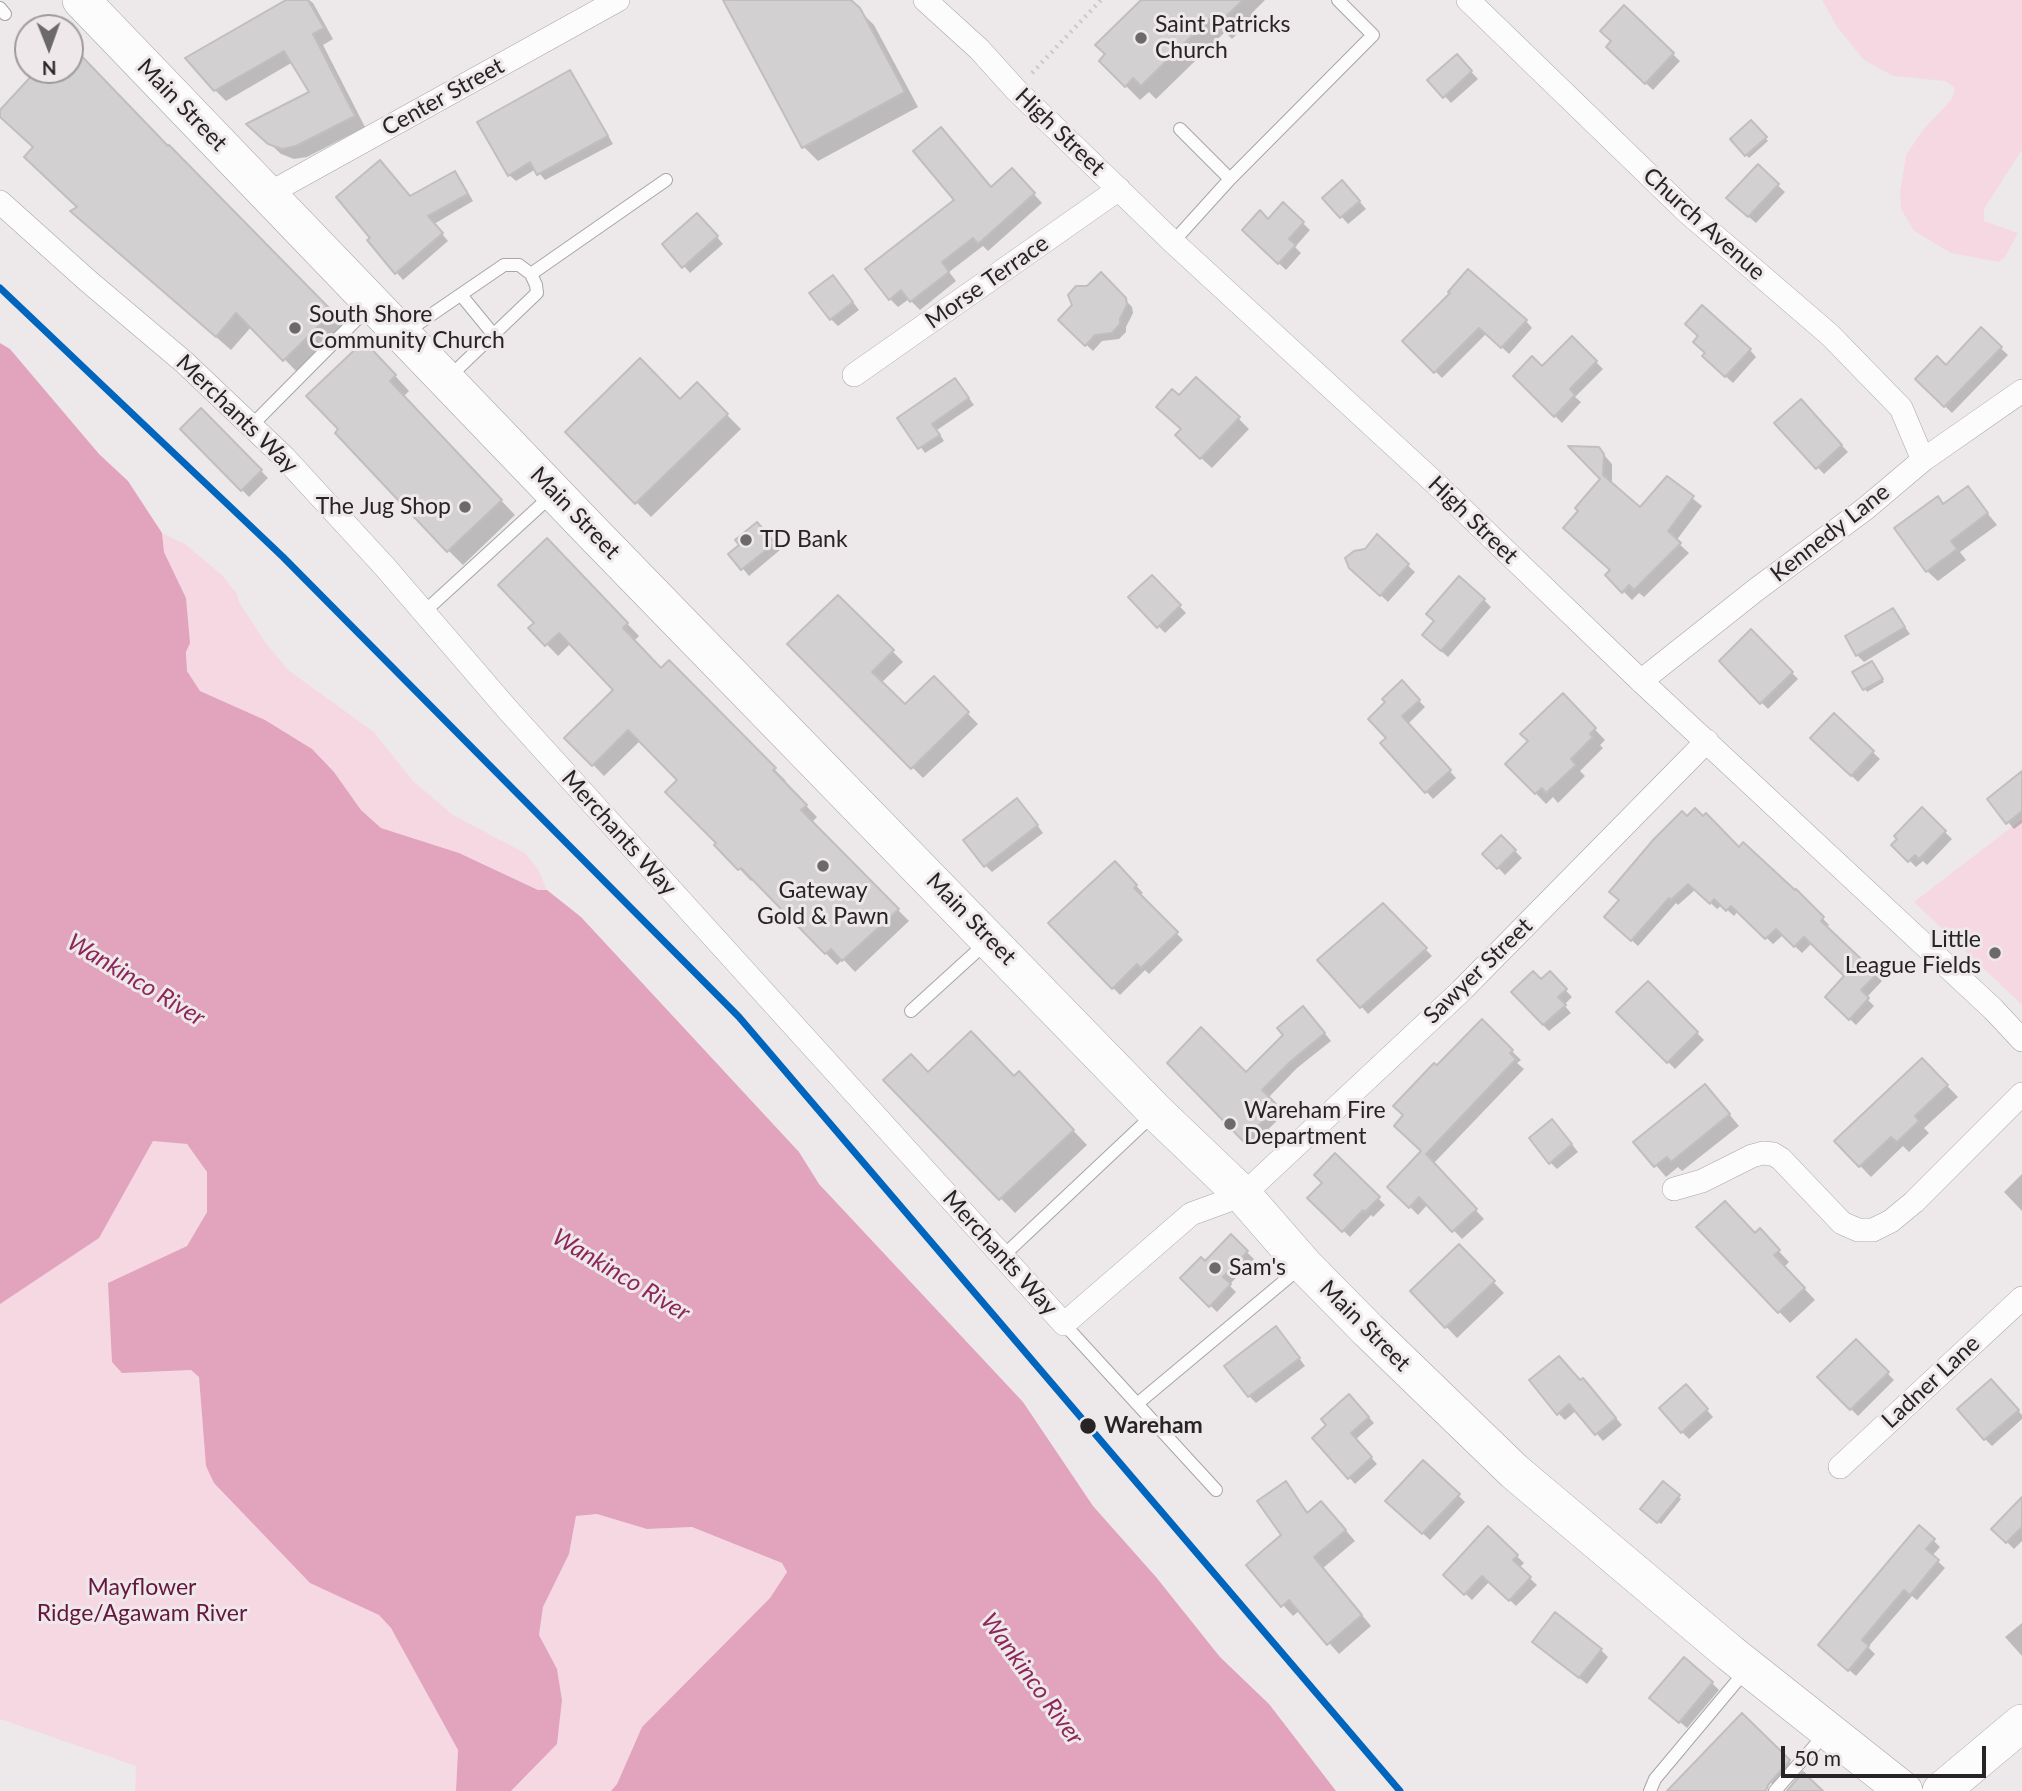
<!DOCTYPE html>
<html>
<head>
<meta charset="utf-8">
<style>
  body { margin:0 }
  #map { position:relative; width:2022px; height:1791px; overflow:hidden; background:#ede9eb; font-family:Lato,sans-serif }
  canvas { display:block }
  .north { position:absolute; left:14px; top:14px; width:70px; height:70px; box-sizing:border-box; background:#eee8ea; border:2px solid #9e9a9b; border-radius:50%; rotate:179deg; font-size:19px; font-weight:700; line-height:28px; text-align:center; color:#272425 }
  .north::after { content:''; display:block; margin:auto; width:24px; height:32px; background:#6c696a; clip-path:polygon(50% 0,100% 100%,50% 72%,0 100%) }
  .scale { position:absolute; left:1781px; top:1746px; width:205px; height:32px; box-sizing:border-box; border:4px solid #272425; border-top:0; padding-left:9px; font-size:21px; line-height:24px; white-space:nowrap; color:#272425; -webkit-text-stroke:5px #eee8ea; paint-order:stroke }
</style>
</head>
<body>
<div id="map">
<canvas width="2022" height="1791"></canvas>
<div class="north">N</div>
<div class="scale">50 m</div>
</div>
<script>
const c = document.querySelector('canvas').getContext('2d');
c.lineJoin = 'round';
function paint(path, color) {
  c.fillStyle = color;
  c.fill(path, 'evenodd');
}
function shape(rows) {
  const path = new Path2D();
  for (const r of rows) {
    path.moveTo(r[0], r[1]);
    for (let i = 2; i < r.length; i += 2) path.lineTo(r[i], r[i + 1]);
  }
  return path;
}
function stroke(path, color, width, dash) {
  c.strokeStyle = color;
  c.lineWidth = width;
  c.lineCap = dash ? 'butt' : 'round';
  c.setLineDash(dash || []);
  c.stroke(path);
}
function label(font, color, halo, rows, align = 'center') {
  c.font = font + ' Lato,sans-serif';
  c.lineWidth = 6;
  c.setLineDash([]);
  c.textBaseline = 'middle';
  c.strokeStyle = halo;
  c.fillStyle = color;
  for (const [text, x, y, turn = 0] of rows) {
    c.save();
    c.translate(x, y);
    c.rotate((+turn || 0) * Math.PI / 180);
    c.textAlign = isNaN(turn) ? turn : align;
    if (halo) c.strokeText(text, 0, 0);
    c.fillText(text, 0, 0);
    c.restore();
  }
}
const green = shape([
  [1822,0,2022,0,2022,150,1984,209,1984,221,2018,233,2005,257,1999,262,1951,253,1914,231,1901,209,1900,193,1906,155,1922,131,1952,99,1955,88,1945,81,1893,76,1864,60,1837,27],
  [162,533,185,544,223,576,237,594,239,602,265,642,288,670,374,732,413,781,453,815,525,853,538,869,547,890,538,890,459,853,381,828,361,810,334,772,265,720,200,691,187,671,186,598,164,552],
  [2022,819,2022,1005,1914,902],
  [153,1140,187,1144,207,1172,207,1212,187,1246,115,1280,149,1372,191,1370,199,1377,203,1426,391,1628,458,1750,456,1791,135,1791,136,1766,0,1719,0,1193],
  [598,1514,647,1529,692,1527,782,1563,787,1572,770,1598,642,1727,617,1784,611,1791,511,1791,557,1744,562,1700,557,1669,539,1635,543,1607,569,1554,576,1516]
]);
const water = shape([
  [0,343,10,349,99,454,128,481,162,533,164,552,186,598,190,643,186,652,187,671,200,691,265,720,312,749,334,772,361,810,381,828,459,853,538,890,547,890,581,917,799,1152,819,1184,1023,1402,1093,1506,1156,1577,1220,1657,1269,1704,1336,1791,611,1791,617,1784,642,1727,770,1598,787,1572,782,1563,692,1527,647,1529,597,1514,576,1516,569,1554,543,1607,539,1635,557,1669,562,1700,557,1744,511,1791,456,1791,458,1750,391,1628,379,1615,310,1583,214,1483,206,1466,199,1377,191,1370,122,1373,112,1362,108,1283,187,1246,207,1212,207,1172,187,1144,153,1141,99,1238,0,1304]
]);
const shadow = shape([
  [290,0,309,0,313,3,333,39,323,45,365,127,307,157,294,159,281,154,249,124,312,93,293,62,226,101,215,90],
  [725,0,849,0,874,25,918,107,818,161,804,147],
  [1144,0,1265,0,1252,13,1255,16,1232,39,1225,32,1156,99,1149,92,1140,100,1101,61],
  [1624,8,1680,61,1653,90,1608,47,1614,41],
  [70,46,346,328,299,374,252,326,231,350,87,225,79,207,35,148,0,115,39,70,70,70],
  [1463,63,1478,79,1451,103,1430,80],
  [569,73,576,79,613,144,545,180,536,169,516,181,509,175],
  [1751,122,1768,141,1749,158,1732,139],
  [1758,167,1785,192,1756,223,1735,205],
  [454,173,461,180,473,201,434,224,448,241,403,280,369,240,410,198],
  [1020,179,1042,203,988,251,983,246,949,272,956,281,920,310,909,299,898,307,890,299,992,188],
  [1349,189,1366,209,1348,224,1325,198],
  [1284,205,1310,230,1295,247,1301,253,1286,270,1244,230,1268,221],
  [704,222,723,244,690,273,684,266],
  [1101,274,1132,307,1133,313,1126,327,1126,332,1119,339,1102,341,1093,351,1060,320],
  [839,284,859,310,838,326,831,319],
  [1453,293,1526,321,1532,328,1509,354,1487,333,1442,378,1405,341],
  [1981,330,2008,355,1952,413,1917,379,1946,367],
  [1572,338,1603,369,1575,397,1581,402,1562,423,1515,376,1542,369],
  [1750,350,1756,357,1733,383,1711,363],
  [379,358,409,391,403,397,515,515,463,565,448,550],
  [697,385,741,429,651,517,567,432,680,401],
  [960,386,974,405,937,430,944,441,925,453,900,418],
  [1179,398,1238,418,1249,429,1212,468,1188,446,1182,430],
  [1800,402,1848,452,1824,474,1777,424],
  [201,410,268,478,249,497,182,429],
  [1598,448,1612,464,1612,485,1640,509,1667,478,1702,506,1676,541,1689,553,1644,597,1639,593,1632,600,1607,575,1612,570],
  [1968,489,1997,525,1960,552,1966,560,1938,581,1927,571,1937,498,1945,505],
  [764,531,780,550,749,576,731,554],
  [1377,537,1415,572,1388,602,1359,575],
  [559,552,639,636,634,641,662,670,669,662,786,781,784,783,817,817,811,823,909,921,855,972,843,959,837,965,754,878,751,881,717,845,718,843,679,780,641,740,604,776,567,738,616,690,571,643,558,656,531,628,536,623],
  [1152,577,1186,613,1165,633,1130,597],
  [1484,600,1491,607,1448,657,1431,642],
  [1893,610,1910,634,1864,662,1857,655],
  [861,619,903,662,881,683,905,707,934,679,978,724,923,778,790,644],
  [1751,631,1798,679,1768,709,1721,661],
  [1875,666,1884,682,1867,692,1855,673],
  [1402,683,1425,707,1408,724,1456,778,1433,799,1383,743,1389,738],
  [1563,696,1605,740,1600,745,1603,748,1580,771,1585,776,1558,803,1553,797,1546,804,1508,764,1531,742],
  [1834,715,1880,759,1858,782,1813,738],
  [2022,781,2022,823,2014,829,2008,822],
  [1024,807,1043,833,992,872,985,865],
  [1922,810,1952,839,1927,865,1923,861,1916,867,1894,845],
  [1501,837,1522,858,1505,875,1485,854],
  [1739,849,1796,891,1829,925,1826,928,1882,981,1866,998,1874,1006,1856,1025,1827,997,1847,976,1812,943,1802,953,1783,935,1773,944,1738,911,1734,916,1722,905,1717,909,1696,889,1678,905,1676,903,1638,946,1613,923],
  [1115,863,1143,893,1140,895,1183,940,1149,974,1145,970,1120,995,1051,923],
  [1383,906,1432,956,1368,1014,1320,960],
  [1550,974,1572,997,1564,1005,1571,1013,1549,1031,1542,1024,1541,981],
  [1648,983,1704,1040,1675,1069,1619,1012],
  [1310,1015,1331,1041,1297,1068,1268,1098,1284,1114,1251,1146,1169,1063,1246,1075],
  [1482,1022,1521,1060,1517,1063,1524,1069,1433,1164,1484,1219,1462,1239,1428,1204,1418,1215,1390,1187,1423,1151,1406,1116,1437,1068],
  [1922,1060,1958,1097,1924,1128,1929,1133,1909,1152,1903,1146,1871,1177,1836,1141],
  [928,1074,1014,1078,1033,1088,1087,1145,1015,1213,886,1080],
  [1715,1097,1739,1126,1682,1171,1678,1167,1666,1177,1636,1142],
  [1559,1128,1578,1152,1557,1169,1550,1162],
  [1335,1156,1385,1205,1373,1217,1371,1215,1350,1237,1309,1198,1324,1183],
  [2022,1174,2022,1211,2004,1192],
  [1699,1227,1755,1235,1760,1231,1789,1262,1784,1267,1815,1300,1790,1323],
  [1231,1237,1254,1259,1229,1285,1236,1292,1217,1312,1182,1278,1205,1263],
  [1459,1247,1504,1293,1457,1338,1412,1291],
  [1282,1335,1305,1366,1256,1403,1249,1396],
  [1856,1341,1894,1380,1858,1416,1819,1377],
  [1580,1382,1589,1387,1622,1425,1603,1441,1577,1410,1565,1420,1558,1413],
  [1998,1388,2022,1415,2022,1419,1992,1446,1985,1439],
  [1692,1393,1713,1417,1689,1439,1682,1432],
  [1355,1402,1374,1423,1355,1440,1377,1464,1355,1484,1314,1438],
  [1663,1483,1681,1499,1661,1524,1642,1509],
  [1285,1484,1309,1513,1331,1513,1355,1541,1323,1568,1371,1626,1339,1654,1300,1610,1293,1616,1283,1605],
  [1458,1495,1465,1502,1430,1540,1395,1508],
  [2022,1499,2022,1541,2014,1549,1994,1529],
  [1489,1529,1524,1563,1519,1568,1537,1585,1516,1606,1490,1581,1472,1600,1446,1575],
  [1933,1540,1940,1547,1932,1556,1945,1568,1917,1600,1912,1596,1868,1647,1875,1654,1856,1676,1827,1651],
  [2022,1623,2022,1656,2005,1637],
  [1541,1648,1601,1650,1608,1657,1587,1684],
  [1712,1683,1719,1690,1687,1728,1659,1704],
  [1742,1716,1800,1772,1783,1791,1780,1791,1767,1779,1755,1791,1670,1791]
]);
const building = shape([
  [286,0,308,0,324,28,313,34,355,116,296,146,282,149,268,144,246,124,309,92,284,51,214,91,185,58,286,0],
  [723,0,851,0,860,8,905,92,802,148,723,0],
  [1141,0,1243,0,1216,26,1209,19,1141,86,1133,78,1125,87,1099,61,1105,54,1095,45,1141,0],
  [1624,5,1674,53,1645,84,1606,47,1611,41,1600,31,1624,5],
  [70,44,168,146,169,145,333,312,283,361,236,313,216,337,70,211,77,207,24,157,33,147,0,117,0,110,37,70,70,70,70,44],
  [1457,54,1472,71,1443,98,1427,80,1457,54],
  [570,70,608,136,537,175,530,162,508,176,477,122,570,70],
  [1751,120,1767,137,1745,156,1730,139,1751,120],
  [941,127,991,187,1012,168,1035,193,978,244,973,238,942,262,949,272,910,302,901,290,889,300,865,269,954,200,913,151,941,127],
  [380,160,410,196,455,171,468,194,428,216,443,233,395,274,367,240,370,238,336,197,380,160],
  [1758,164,1779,184,1748,217,1726,198,1758,164],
  [1342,180,1360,201,1340,218,1322,198,1342,180],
  [1283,202,1304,222,1289,239,1296,245,1278,264,1242,230,1260,210,1268,219,1283,202],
  [697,213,718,236,682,268,662,244,697,213],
  [1468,269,1527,320,1501,348,1479,328,1434,373,1402,341,1450,293,1448,292,1468,269],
  [1101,272,1126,298,1127,305,1120,319,1120,324,1112,333,1095,335,1085,346,1058,320,1072,305,1068,295,1076,286,1087,286,1101,272],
  [833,275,853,302,830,320,809,293,833,275],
  [1702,305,1751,349,1725,377,1702,356,1705,353,1693,342,1698,336,1685,324,1702,305],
  [1981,327,2002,347,1944,407,1915,379,1937,356,1946,365,1981,327],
  [1572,336,1597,361,1570,389,1575,395,1554,417,1513,376,1532,356,1542,366,1572,336],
  [364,341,396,375,390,381,502,500,447,552,335,433,338,429,306,396,364,341],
  [640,358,680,399,697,382,728,414,635,504,565,432,640,358],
  [1196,377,1240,417,1200,459,1175,435,1181,429,1156,407,1172,389,1179,395,1196,377],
  [955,378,969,398,932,424,940,435,918,449,897,418,955,378],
  [1801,399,1842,445,1816,469,1774,423,1801,399],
  [201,408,262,470,241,491,180,429,201,408],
  [1568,446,1599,447,1604,454,1603,475,1640,507,1667,476,1694,496,1668,531,1681,543,1634,590,1629,585,1622,593,1605,575,1610,570,1563,528,1578,511,1575,508,1600,479,1568,446],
  [1968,486,1988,513,1951,541,1957,549,1926,572,1894,528,1938,496,1943,504,1968,486],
  [757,522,775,543,741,570,728,554,739,545,735,540,757,522],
  [1377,534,1409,564,1380,596,1349,568,1345,558,1354,551,1365,549,1377,534],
  [547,538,628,623,623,628,661,668,669,660,776,768,773,770,807,805,801,810,899,909,842,961,831,949,825,954,741,868,738,870,714,845,716,843,665,792,677,780,628,730,592,766,564,738,613,690,559,633,545,646,528,628,534,623,498,585,547,538],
  [1152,575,1181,605,1157,628,1128,597,1152,575],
  [1459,576,1485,599,1441,651,1422,635,1434,621,1426,614,1459,576],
  [838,595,894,650,872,672,905,704,934,676,969,712,911,769,787,644,838,595],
  [1893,608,1905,627,1856,656,1845,636,1893,608],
  [1751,629,1793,672,1760,704,1719,661,1751,629],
  [1872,661,1883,679,1863,690,1852,672,1872,661],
  [1402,680,1420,700,1402,716,1451,770,1425,793,1380,743,1386,738,1368,719,1385,702,1382,699,1402,680],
  [1563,693,1596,728,1590,734,1593,737,1571,759,1576,765,1546,793,1542,788,1535,794,1505,764,1528,741,1520,734,1563,693],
  [1834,713,1874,751,1851,776,1810,738,1834,713],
  [2022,771,2022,811,2006,824,1987,799,2022,771],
  [1017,798,1038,825,984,867,963,840,1017,798],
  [1922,807,1946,831,1919,859,1915,855,1908,862,1891,845,1897,839,1894,836,1922,807],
  [1695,808,1703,816,1706,813,1739,847,1743,842,1795,890,1796,889,1824,917,1821,921,1877,974,1861,990,1869,998,1849,1020,1825,997,1844,976,1804,937,1794,947,1776,929,1765,939,1731,906,1726,911,1714,899,1710,904,1688,884,1671,900,1669,898,1631,941,1604,917,1619,900,1609,892,1654,839,1682,811,1687,816,1695,808],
  [1501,835,1516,850,1497,869,1482,854,1501,835],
  [1115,861,1137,885,1134,888,1178,932,1141,968,1137,964,1112,989,1048,923,1115,861],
  [1383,903,1427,948,1360,1008,1317,960,1383,903],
  [1533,971,1541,979,1550,971,1567,989,1558,997,1566,1005,1543,1025,1511,992,1533,971],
  [1648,981,1698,1032,1667,1063,1616,1012,1648,981],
  [1303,1006,1325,1033,1290,1062,1262,1090,1278,1106,1243,1141,1167,1063,1201,1027,1246,1072,1283,1035,1277,1028,1303,1006],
  [1482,1019,1513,1050,1510,1053,1516,1059,1426,1154,1477,1209,1452,1232,1419,1197,1409,1208,1387,1187,1421,1151,1394,1126,1403,1115,1393,1106,1434,1063,1437,1065,1482,1019],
  [971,1031,1014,1076,1019,1071,1074,1130,999,1200,883,1080,911,1054,928,1072,971,1031],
  [1922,1058,1948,1085,1915,1116,1919,1121,1897,1142,1891,1137,1859,1167,1834,1141,1922,1058],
  [1705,1084,1730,1114,1671,1162,1667,1157,1654,1167,1633,1142,1705,1084],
  [1552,1119,1572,1144,1549,1164,1529,1138,1552,1119],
  [1335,1153,1380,1197,1365,1212,1363,1210,1342,1232,1307,1198,1322,1183,1314,1175,1335,1153],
  [1725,1201,1755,1233,1760,1228,1780,1250,1774,1255,1805,1288,1778,1313,1696,1227,1725,1201],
  [1231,1234,1248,1251,1223,1277,1231,1284,1209,1307,1180,1278,1201,1257,1205,1261,1231,1234],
  [1459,1244,1495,1281,1445,1328,1410,1291,1459,1244],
  [1276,1326,1300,1358,1248,1397,1224,1366,1276,1326],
  [1856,1339,1889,1372,1850,1410,1817,1377,1856,1339],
  [1559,1356,1580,1380,1583,1378,1616,1418,1595,1435,1569,1404,1557,1415,1529,1380,1559,1356],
  [1991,1379,2019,1410,1984,1440,1957,1409,1991,1379],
  [1686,1384,1708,1409,1681,1433,1659,1408,1686,1384],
  [1349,1394,1369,1417,1351,1433,1372,1457,1348,1479,1312,1438,1326,1425,1321,1419,1349,1394],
  [1423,1460,1460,1494,1422,1534,1385,1501,1423,1460],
  [1286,1481,1307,1513,1321,1501,1346,1530,1314,1557,1362,1615,1327,1645,1289,1600,1281,1607,1246,1565,1281,1535,1257,1501,1286,1481],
  [1663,1481,1680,1495,1657,1523,1640,1509,1663,1481],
  [2022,1497,2022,1527,2006,1543,1991,1529,2022,1497],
  [1919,1525,1935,1539,1926,1549,1939,1560,1910,1595,1904,1590,1862,1640,1869,1646,1848,1671,1818,1645,1919,1525],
  [1488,1526,1518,1555,1513,1560,1531,1577,1509,1601,1482,1576,1464,1595,1443,1575,1488,1526],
  [1555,1612,1602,1649,1579,1678,1532,1642,1555,1612],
  [1684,1657,1713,1682,1679,1723,1649,1698,1684,1657],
  [1742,1713,1790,1760,1768,1785,1766,1791,1667,1791,1742,1713],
  [1803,1772,1823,1791,1787,1791,1803,1772]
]);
const path = shape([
  [1032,73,1101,0]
]);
const lane = shape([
  [0,8,5,14],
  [1180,129,1230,179],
  [1173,242,1230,179,1373,35,1338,0],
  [531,274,666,180],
  [461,295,493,334],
  [406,332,504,265,519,265,531,274,536,285,537,293,447,379],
  [252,425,371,305],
  [424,612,552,495],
  [911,1011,987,942],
  [1003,1256,1154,1114],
  [1064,1324,1216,1490],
  [1137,1404,1301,1267],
  [1650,1791,1655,1779,1747,1669],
  [1775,1791,1825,1734]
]);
const street = shape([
  [925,0,979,49,1016,90,1173,242,1435,483,1641,681,1993,1009,2022,1040],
  [1468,0,1687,212,1830,335,1901,408,1923,460],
  [268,194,618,0],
  [0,202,88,281,184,362,284,457,385,567,508,710,1064,1324,1191,1214,1243,1195,1461,991,1707,741],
  [854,375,1119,189],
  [1641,681,1757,589,1865,509,1923,460,2022,391],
  [1674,1189,1702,1181,1752,1156,1763,1153,1773,1154,1781,1159,1842,1223,1858,1230,1873,1230,1891,1221,1914,1202,2022,1094],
  [1840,1467,2022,1298]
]);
const primary = shape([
  [81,0,593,533,1156,1112,1243,1195,1304,1265,1368,1330,1515,1472,1730,1653,1904,1791],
  [1941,1791,2022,1723]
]);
const rail1 = shape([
  [0,288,283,557,739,1017,1400,1791]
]);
const markers = [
  [1141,38,7,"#6c696a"],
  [295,328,7,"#6c696a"],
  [465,507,7,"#6c696a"],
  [746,540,7,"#6c696a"],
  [823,866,7,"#6c696a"],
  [1995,953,7,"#6c696a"],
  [1230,1124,7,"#6c696a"],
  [1215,1268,7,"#6c696a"],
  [1088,1426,9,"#272425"]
];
const poiNames = [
  ["Saint Patricks",1155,25],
  ["Church",1155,51],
  ["South Shore",309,315],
  ["Community Church",309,341],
  ["The Jug Shop",451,507,"right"],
  ["TD Bank",760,540],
  ["Gateway",823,891,"center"],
  ["Gold & Pawn",823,917,"center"],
  ["Little",1981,940,"right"],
  ["League Fields",1981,966,"right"],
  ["Wareham Fire",1244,1111],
  ["Department",1244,1137],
  ["Sam's",1229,1268]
];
const streetNames = [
  ["Center Street",443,97,-29],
  ["Main Street",182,105,46],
  ["High Street",1060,132,44],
  ["Church Avenue",1704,224,42],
  ["Morse Terrace",987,282,-35],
  ["Merchants Way",237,414,44],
  ["Main Street",575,513,46],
  ["High Street",1473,520,44],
  ["Kennedy Lane",1830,533,-38],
  ["Merchants Way",619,833,48],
  ["Main Street",971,919,46],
  ["Sawyer Street",1478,971,-44],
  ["Merchants Way",1000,1253,48],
  ["Main Street",1365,1326,45],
  ["Ladner Lane",1931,1382,-43]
];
const stopNames = [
  ["Wareham",1104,1426]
];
const parkNames = [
  ["Mayflower",142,1588],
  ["Ridge/Agawam River",142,1614]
];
const waterNames = [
  ["Wankinco River",136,980,31],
  ["Wankinco River",621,1275,31],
  ["Wankinco River",1032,1679,54]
];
paint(green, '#f6d8e3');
paint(water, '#e2a3bd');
paint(shadow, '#0003');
paint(building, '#d3d0d2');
stroke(building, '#c0bebe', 2);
stroke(lane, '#a7a5a6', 14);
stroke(street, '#a7a5a6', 24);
stroke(primary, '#a7a5a6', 38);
stroke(path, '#cac9ca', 4.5, [2, 5]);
stroke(lane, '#fcfcfc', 12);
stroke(street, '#fcfcfc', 23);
stroke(primary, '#fcfcfc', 37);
stroke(rail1, '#0065bd', 7);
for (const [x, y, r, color] of markers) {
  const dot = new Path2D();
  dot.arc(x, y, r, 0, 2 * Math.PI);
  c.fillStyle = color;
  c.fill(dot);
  stroke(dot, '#eee8ea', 2.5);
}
label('23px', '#272425', '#eee8ea', poiNames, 'left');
label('23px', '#272425', '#eee8ea', streetNames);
label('bold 23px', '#272425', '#eee8ea', stopNames, 'left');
label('23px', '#64163d', '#eee8ea', parkNames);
label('italic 24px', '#8d2659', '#eee8ea', waterNames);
</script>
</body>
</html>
